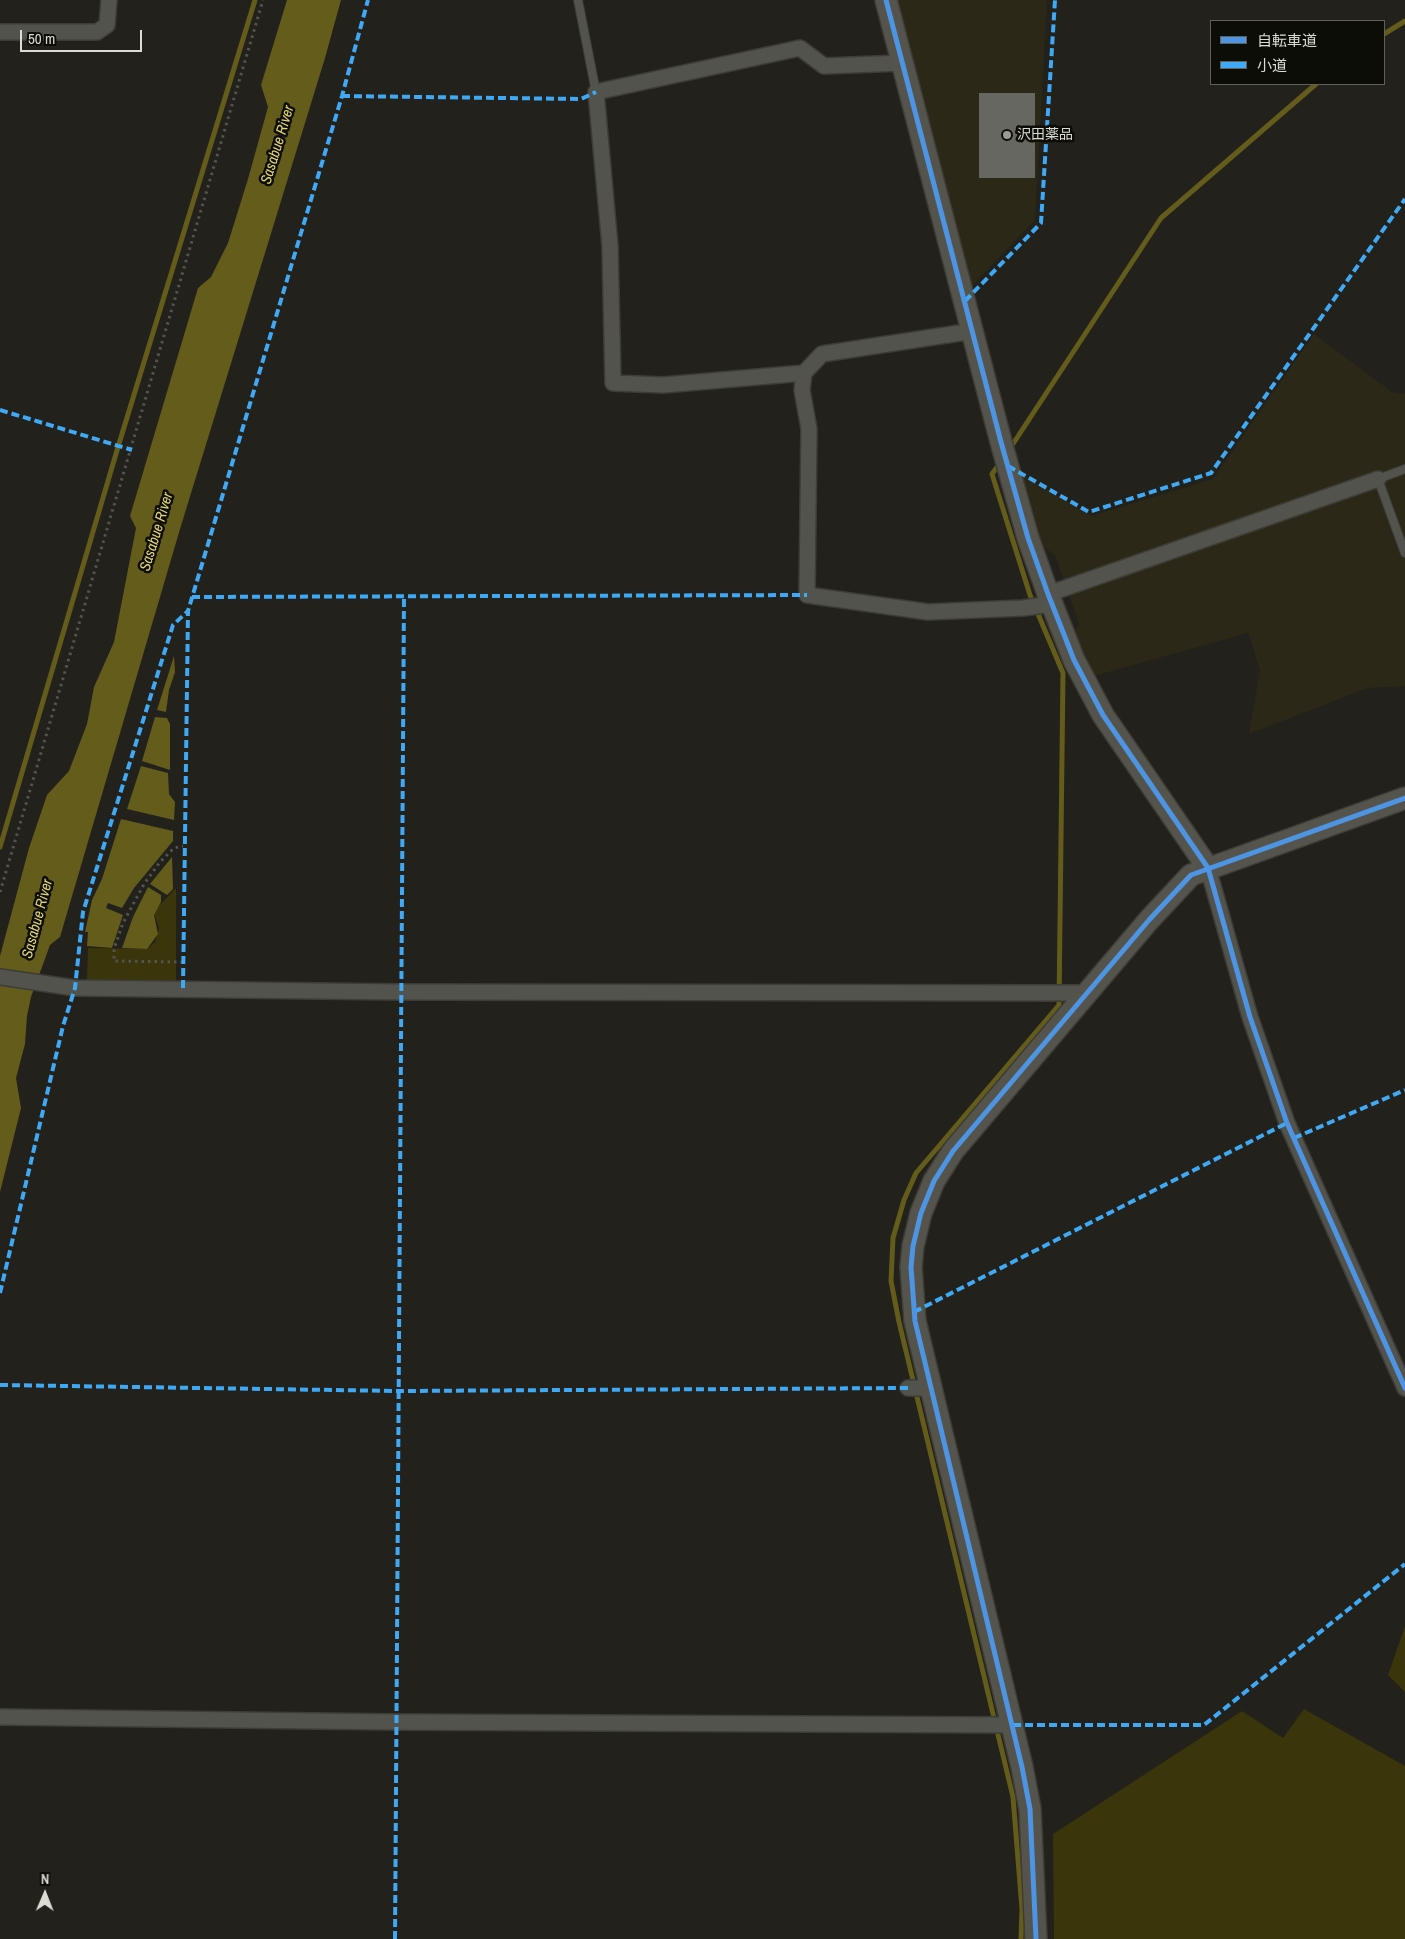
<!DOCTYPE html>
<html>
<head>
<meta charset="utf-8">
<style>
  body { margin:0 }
  #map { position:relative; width:1405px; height:1939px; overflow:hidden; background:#22211b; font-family:"Archivo Narrow","Noto Sans JP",sans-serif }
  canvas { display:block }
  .legend { position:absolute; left:1210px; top:20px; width:175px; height:65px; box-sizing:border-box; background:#0d0d08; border:1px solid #605f5a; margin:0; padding:6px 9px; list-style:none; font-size:15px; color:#dcdbd4 }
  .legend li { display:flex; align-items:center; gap:10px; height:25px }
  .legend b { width:25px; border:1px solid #605f5a }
  .north { position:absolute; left:20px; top:1869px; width:50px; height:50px; -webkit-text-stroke:4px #0d0d08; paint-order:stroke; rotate:1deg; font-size:14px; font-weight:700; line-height:20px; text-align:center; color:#dcdbd4 }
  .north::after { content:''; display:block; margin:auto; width:18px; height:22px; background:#dcdbd4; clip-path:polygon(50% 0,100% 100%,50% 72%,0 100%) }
  .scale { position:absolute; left:20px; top:30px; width:122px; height:22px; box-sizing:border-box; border:2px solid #dcdbd4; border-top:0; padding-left:6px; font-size:15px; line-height:18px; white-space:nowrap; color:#dcdbd4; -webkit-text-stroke:4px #0d0d08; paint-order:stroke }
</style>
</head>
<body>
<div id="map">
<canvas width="1405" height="1939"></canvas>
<ul class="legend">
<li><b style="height:6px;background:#4d94e3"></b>自転車道</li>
<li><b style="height:6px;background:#3fa9f5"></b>小道</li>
</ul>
<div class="north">N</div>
<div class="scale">50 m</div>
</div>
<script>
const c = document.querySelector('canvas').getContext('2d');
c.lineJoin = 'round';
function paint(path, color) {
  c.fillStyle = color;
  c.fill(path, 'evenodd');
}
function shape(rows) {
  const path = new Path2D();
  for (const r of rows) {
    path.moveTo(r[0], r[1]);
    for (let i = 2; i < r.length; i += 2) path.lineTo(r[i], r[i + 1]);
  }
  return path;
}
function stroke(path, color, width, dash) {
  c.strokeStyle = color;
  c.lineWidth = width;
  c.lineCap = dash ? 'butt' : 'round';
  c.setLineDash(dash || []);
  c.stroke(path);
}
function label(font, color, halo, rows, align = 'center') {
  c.font = font + ' "Archivo Narrow","Noto Sans JP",sans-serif';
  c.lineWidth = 5;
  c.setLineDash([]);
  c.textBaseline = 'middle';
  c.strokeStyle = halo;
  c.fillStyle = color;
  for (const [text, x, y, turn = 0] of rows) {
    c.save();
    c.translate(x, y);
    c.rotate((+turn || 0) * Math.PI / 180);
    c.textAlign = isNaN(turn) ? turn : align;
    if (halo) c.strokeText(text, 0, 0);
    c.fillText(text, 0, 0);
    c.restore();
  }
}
const built = shape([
  [896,0,1047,0,1035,220,975,283,971,284],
  [1314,334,1392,392,1405,394,1405,686,1368,688,1249,734,1260,670,1248,633,1094,676,1075,630,1079,624,1055,555,1040,545,1021,474,1091,516,1213,479]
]);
const green = shape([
  [176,888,176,983,87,980,88,948,147,949,155,942,159,928,154,914,156,909],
  [1405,1626,1405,1692,1388,1675],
  [1304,1709,1405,1766,1405,1939,1054,1939,1053,1834,1242,1711,1283,1738]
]);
const water = shape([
  [287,0,341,0,325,58,180,529,60,937,50,945,31,997,27,1016,25,1044,16,1078,21,1108,0,1192,0,956,29,848,47,795,69,771,87,724,94,687,114,642,136,528,130,516,198,288,211,277,228,243,248,179,268,107,261,85],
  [174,656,175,672,169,690,166,712,157,710],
  [155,717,167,718,170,724,170,770,142,761],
  [141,766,168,773,169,794,175,802,174,820,127,809],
  [121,819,173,831,173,841,134,888,122,908,108,903,106,908,123,915,112,948,87,946,88,932,85,932,92,900,102,879],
  [172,857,173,889,167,895,150,884],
  [148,887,161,895,161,902,154,915,158,934,147,949,122,948,133,917]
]);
const stream = shape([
  [1384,34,1405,21],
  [1009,450,1161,218,1316,84],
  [1000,463,992,474,1030,595,1063,673,1059,1005,916,1173,904,1200,893,1238,891,1281,899,1322,1013,1797,1022,1909,1021,1939],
  [0,847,118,447,255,0]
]);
const building = shape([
  [979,93,1035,93,1035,178,979,178]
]);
const path = shape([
  [0,892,263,0],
  [183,962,114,961,114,949,123,923,144,884,160,862,174,848,183,846]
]);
const lane = shape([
  [578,0,596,92],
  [1405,469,1378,479,1405,553]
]);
const street = shape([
  [0,32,97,32,107,25,109,0],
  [973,331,822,354,804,373,802,390,809,429,807,595,928,612,1023,608,1052,604],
  [804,373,663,385,613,383,610,246,596,92,800,48,824,66,903,63],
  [1048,594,1378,479],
  [1208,868,1250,1017,1287,1123,1405,1388],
  [0,977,75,988,401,992,1087,993],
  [908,1388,932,1388],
  [0,1717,396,1722,1013,1725]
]);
const secondary = shape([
  [886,0,1001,442,1028,538,1048,594,1074,660,1103,715,1208,868],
  [1036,1939,1030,1809,1022,1767,915,1321,911,1267,913,1246,921,1213,934,1181,953,1151,1149,920,1191,875,1405,798]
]);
const quiet = shape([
  [342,96,581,99,596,92],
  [965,301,1041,223,1055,0],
  [0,410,132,450],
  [1008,466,1089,512,1211,473,1405,199],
  [192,597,807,595],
  [183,988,188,611,342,96,368,0],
  [1294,1138,1405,1090],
  [0,1293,63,1026,75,988,83,912,173,625,188,611],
  [914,1312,1287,1123],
  [0,1385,399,1391,908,1388],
  [1013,1725,1204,1725,1405,1564],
  [395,1939,404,596]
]);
const cycleway = shape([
  [886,0,1001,442,1028,538,1048,594,1074,660,1103,715,1208,868,1250,1017,1287,1123,1405,1388],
  [1036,1939,1030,1809,1022,1767,915,1321,911,1267,913,1246,921,1213,934,1181,953,1151,1149,920,1191,875,1405,798]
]);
const markers = [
  [1007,135,5,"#9b9a93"]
];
const poiNames = [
  ["沢田薬品",1017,135]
];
const waterNames = [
  ["Sasabue River",278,145,-73],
  ["Sasabue River",157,532,-73],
  ["Sasabue River",38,919,-75]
];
paint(built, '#2b2818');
paint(green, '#3a350b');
paint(water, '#645c1b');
stroke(stream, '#645c1b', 5);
paint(building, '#676761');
stroke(lane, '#3d3c37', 10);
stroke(street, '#3d3c37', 18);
stroke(secondary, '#3d3c37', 24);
stroke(path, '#53534f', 3, [2.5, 4]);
stroke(lane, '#53534e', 8);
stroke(street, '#53534e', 15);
stroke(secondary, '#55544c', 21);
stroke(quiet, '#3fa9f5', 4, [8, 4]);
stroke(cycleway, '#4d94e3', 5);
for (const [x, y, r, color] of markers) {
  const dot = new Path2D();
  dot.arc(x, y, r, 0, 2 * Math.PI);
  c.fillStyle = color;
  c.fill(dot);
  stroke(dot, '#0d0d08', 2);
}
label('14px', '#dcdbd4', '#0d0d08', poiNames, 'left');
label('italic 15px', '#e0d371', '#0d0d08', waterNames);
</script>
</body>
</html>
